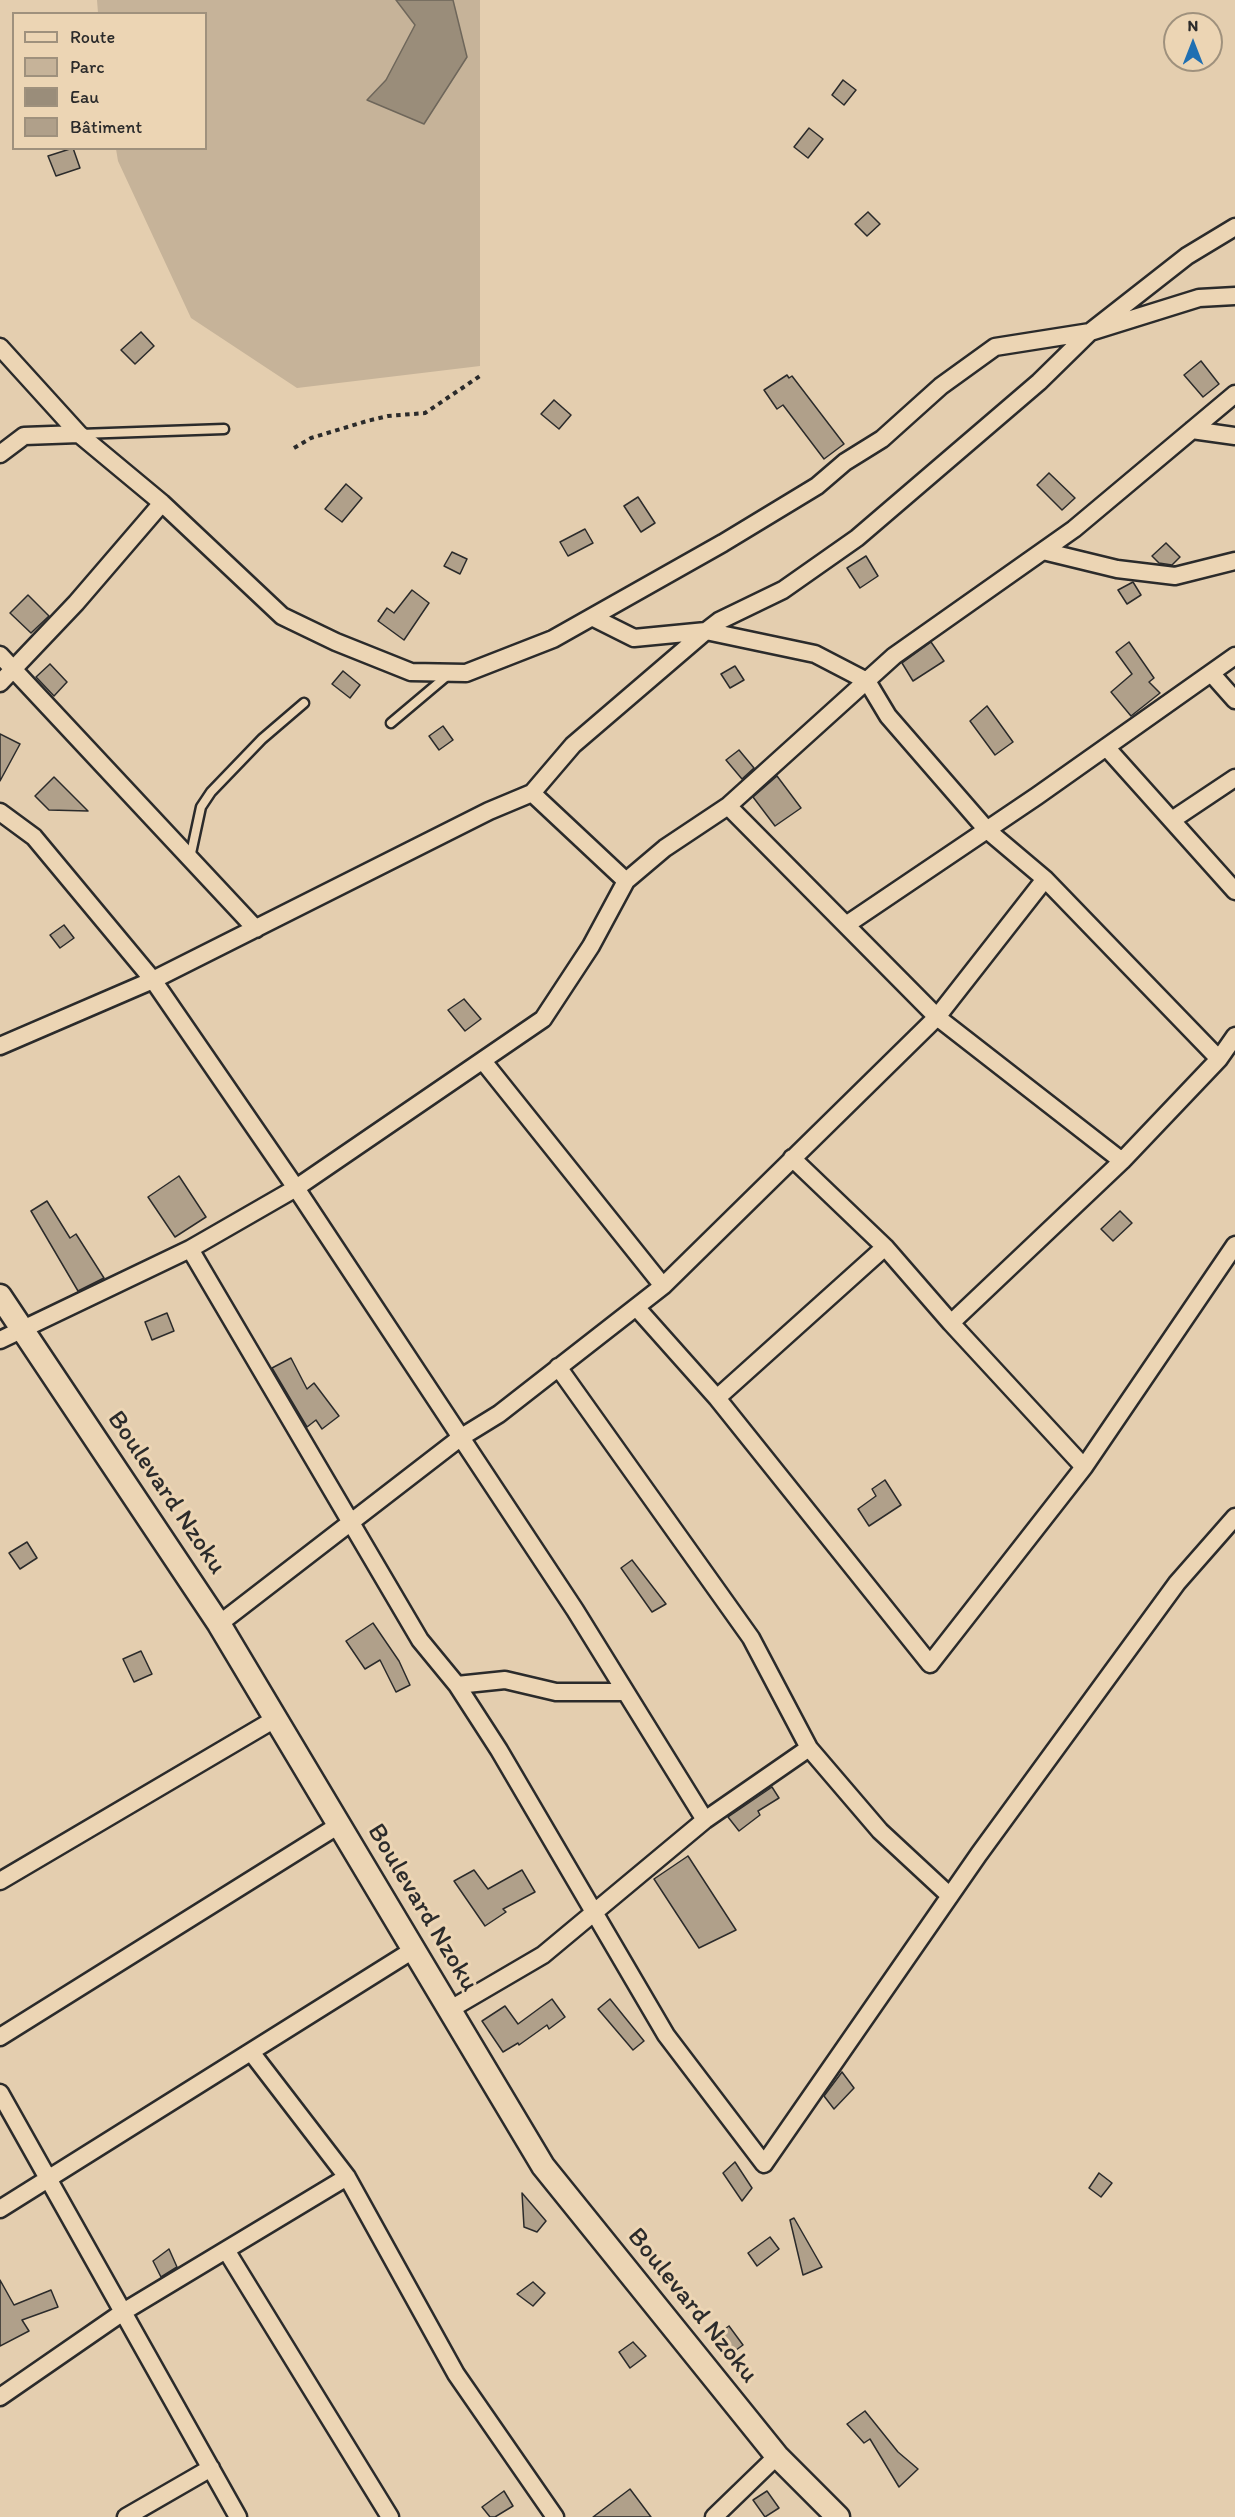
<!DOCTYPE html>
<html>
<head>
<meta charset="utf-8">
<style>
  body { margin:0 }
  #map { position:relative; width:1235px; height:2517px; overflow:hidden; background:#e4ceaf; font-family:Itim,sans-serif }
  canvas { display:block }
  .legend { position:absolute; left:12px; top:12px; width:195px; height:138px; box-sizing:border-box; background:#ecd5b4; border:2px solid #9f917d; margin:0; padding:8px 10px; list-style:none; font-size:18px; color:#2b2b2b }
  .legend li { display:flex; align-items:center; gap:12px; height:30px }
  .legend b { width:30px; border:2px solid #9f917d }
  .north { position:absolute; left:1163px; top:12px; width:60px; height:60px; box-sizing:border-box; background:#ecd5b4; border:2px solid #9f917d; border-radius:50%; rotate:0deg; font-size:16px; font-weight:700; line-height:24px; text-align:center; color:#2b2b2b }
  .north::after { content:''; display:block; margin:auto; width:21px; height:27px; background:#1f6fb2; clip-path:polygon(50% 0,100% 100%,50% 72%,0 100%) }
</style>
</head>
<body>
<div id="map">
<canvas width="1235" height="2517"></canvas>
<ul class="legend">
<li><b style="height:8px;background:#ecd5b4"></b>Route</li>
<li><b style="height:16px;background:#c6b399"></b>Parc</li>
<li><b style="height:16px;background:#9a8d7a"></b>Eau</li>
<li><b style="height:16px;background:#b0a08a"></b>Bâtiment</li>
</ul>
<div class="north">N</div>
</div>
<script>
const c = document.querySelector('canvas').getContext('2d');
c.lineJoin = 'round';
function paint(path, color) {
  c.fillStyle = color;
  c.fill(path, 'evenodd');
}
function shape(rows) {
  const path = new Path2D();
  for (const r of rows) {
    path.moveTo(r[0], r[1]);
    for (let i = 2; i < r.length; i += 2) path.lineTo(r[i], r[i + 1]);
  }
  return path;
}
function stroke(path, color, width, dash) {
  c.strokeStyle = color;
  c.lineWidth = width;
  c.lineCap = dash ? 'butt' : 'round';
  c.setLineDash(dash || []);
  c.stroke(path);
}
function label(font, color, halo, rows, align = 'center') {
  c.font = font + ' Itim,sans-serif';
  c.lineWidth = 6;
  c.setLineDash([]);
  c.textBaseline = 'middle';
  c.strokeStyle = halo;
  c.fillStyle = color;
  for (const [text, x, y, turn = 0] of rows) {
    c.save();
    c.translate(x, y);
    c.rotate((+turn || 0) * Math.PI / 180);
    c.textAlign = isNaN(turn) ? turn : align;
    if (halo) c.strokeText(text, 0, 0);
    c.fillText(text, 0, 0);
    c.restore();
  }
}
const green = shape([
  [97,0,396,0,415,25,386,80,367,100,467,57,453,0,480,0,480,366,297,388,191,318,118,161,116,149,206,148,206,14,98,13]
]);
const water = shape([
  [396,0,453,0,467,57,424,124,367,100,386,80,415,25,396,0]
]);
const building = shape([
  [843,80,856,90,844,105,832,95,843,80],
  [809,128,823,139,808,158,794,147,809,128],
  [73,148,80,168,56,176,48,156,73,148],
  [868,212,880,224,867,236,855,224,868,212],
  [141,332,154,346,135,364,121,350,141,332],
  [1201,361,1219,384,1203,397,1184,375,1201,361],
  [787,375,789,378,792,376,844,444,824,459,783,405,777,409,764,390,787,375],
  [554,400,571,415,559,429,541,414,554,400],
  [1049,473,1075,498,1062,510,1037,485,1049,473],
  [346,484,362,498,342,522,325,509,346,484],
  [638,497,655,523,641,532,624,506,638,497],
  [585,529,593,543,568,556,560,542,585,529],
  [1166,543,1180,557,1172,565,1159,563,1152,556,1166,543],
  [452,552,467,559,460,574,444,566,452,552],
  [866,556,878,576,860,588,847,568,866,556],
  [1133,582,1141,595,1127,604,1118,590,1133,582],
  [412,590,429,603,404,640,378,621,387,608,394,613,412,590],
  [28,595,49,616,31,633,10,613,28,595],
  [931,642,944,661,913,681,902,663,931,642],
  [1129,642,1154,678,1149,682,1160,693,1131,716,1111,692,1132,674,1116,652,1129,642],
  [50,664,67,682,54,696,36,677,50,664],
  [735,666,744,680,730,688,721,674,735,666],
  [343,671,360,685,350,698,332,684,343,671],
  [987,706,1013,742,995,755,970,721,987,706],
  [443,726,453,740,439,750,429,736,443,726],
  [0,734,20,744,0,781,0,734],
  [739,750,754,768,742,779,726,760,739,750],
  [777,776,801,808,775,826,753,797,777,776],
  [54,777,88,811,49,810,35,796,54,777],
  [64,925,74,938,60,948,50,935,64,925],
  [464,999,481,1019,465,1031,448,1010,464,999],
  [179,1176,206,1217,175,1237,148,1197,179,1176],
  [47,1201,70,1238,76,1234,104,1278,78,1291,31,1211,47,1201],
  [1120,1211,1132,1223,1113,1241,1101,1229,1120,1211],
  [167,1313,174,1331,152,1340,145,1322,167,1313],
  [291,1358,307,1389,314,1383,339,1416,322,1429,316,1420,307,1427,272,1368,291,1358],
  [885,1480,901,1505,869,1526,858,1509,876,1496,872,1489,885,1480],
  [27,1542,37,1558,20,1569,9,1553,27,1542],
  [632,1560,666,1604,652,1612,621,1568,632,1560],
  [373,1623,399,1661,410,1685,396,1692,380,1660,365,1669,346,1641,373,1623],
  [141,1651,152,1674,134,1682,123,1659,141,1651],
  [772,1787,779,1798,758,1811,760,1815,739,1831,728,1817,772,1787],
  [688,1856,736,1930,699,1948,654,1879,688,1856],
  [474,1870,488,1889,522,1870,535,1892,503,1909,506,1912,485,1926,454,1881,474,1870],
  [552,1999,565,2017,549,2029,547,2025,519,2045,518,2043,503,2052,482,2021,505,2006,518,2024,552,1999],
  [610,1999,644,2041,633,2050,598,2009,610,1999],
  [842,2072,854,2088,834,2109,824,2096,842,2072],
  [735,2162,752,2188,742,2201,723,2173,735,2162],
  [1099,2173,1112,2183,1101,2197,1089,2188,1099,2173],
  [522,2193,546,2221,537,2232,524,2227,522,2193],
  [794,2218,822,2267,803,2275,790,2220,794,2218],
  [770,2237,779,2249,757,2266,748,2253,770,2237],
  [169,2249,177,2267,161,2277,153,2261,169,2249],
  [0,2280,14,2305,51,2290,58,2307,22,2320,29,2331,0,2346,0,2280],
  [533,2282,545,2293,533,2306,517,2294,533,2282],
  [729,2326,743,2345,729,2355,716,2335,729,2326],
  [633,2342,646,2356,630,2368,619,2352,633,2342],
  [865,2411,898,2452,918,2469,899,2487,870,2439,864,2443,847,2424,865,2411],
  [630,2489,651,2517,593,2517,630,2489],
  [504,2491,513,2506,495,2517,490,2517,482,2507,504,2491],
  [767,2491,779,2508,765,2517,753,2500,767,2491]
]);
const path = shape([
  [294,448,311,438,367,421,388,416,425,413,483,374]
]);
const lane = shape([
  [80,434,224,429],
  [391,723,448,675],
  [190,858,201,807,211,792,262,739,304,703]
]);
const street = shape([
  [0,347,79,434,162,503,282,616,336,642,411,672,466,673,553,639,723,543,817,486,845,462,882,439,941,386,995,347,1090,332,1199,298,1235,296],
  [1192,430,1235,436],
  [0,454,24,436,79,434],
  [1043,551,1117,569,1175,576,1235,561],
  [592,617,634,638,706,631,815,654,867,681,888,716,987,830,1045,879,1219,1059],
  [0,655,256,929],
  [1211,673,1235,700],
  [0,683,76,603,162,503],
  [1106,747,1235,891],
  [532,793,626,881],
  [728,806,937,1017,1122,1161],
  [0,812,34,837,153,980,296,1188,575,1610,705,1820],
  [1172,820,1235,778],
  [846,925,1037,796,1235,656],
  [0,1046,153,980,489,811,532,793,573,745,706,631,719,621,783,590,857,538,1039,382,1090,332,1187,256,1235,227],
  [483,1061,663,1286],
  [792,1158,885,1247,951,1323,1084,1467],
  [190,1249,420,1640,457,1685,499,1750,666,2035,764,2164,979,1854,1109,1676,1177,1583,1235,1517],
  [636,1307,717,1398,930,1664,1084,1467,1235,1245],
  [951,1323,1122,1161,1219,1059,1235,1036],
  [0,1340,190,1249,296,1188,543,1019,591,946,626,881,665,848,728,806,894,656,1074,529,1235,394],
  [558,1367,751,1638,809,1748,880,1831,950,1896],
  [717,1398,885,1247],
  [219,1624,460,1438,499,1414,663,1286,937,1017,1045,879],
  [457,1685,505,1680,556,1692,625,1692],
  [0,1881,275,1719],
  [449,2010,543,1955,705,1820,809,1748],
  [0,2037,339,1825],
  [251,2052,347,2177,456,2374,555,2517],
  [0,2093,238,2517],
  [0,2209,413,1950],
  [226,2250,390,2517],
  [0,2397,123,2312,347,2177],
  [126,2517,211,2468],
  [714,2517,777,2456]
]);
const secondary = shape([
  [0,1296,219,1624,543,2166,777,2456,838,2517]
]);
const streetNames = [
  ["Boulevard Nzoku",166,1493,56],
  ["Boulevard Nzoku",422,1908,59],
  ["Boulevard Nzoku",692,2306,51]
];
paint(green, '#c6b399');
paint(water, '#9a8d7a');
stroke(water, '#6e665a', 1.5);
paint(building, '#b0a08a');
stroke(building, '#2b2b2b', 1.5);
stroke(lane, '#2b2b2b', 13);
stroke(street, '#2b2b2b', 21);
stroke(secondary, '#2b2b2b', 27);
stroke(path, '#2b2b2b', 4, [4.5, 4.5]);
stroke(lane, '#ecd5b4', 8);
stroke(street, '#ecd5b4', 16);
stroke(secondary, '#ecd5b4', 22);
label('26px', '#2b2b2b', '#ecd5b4', streetNames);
</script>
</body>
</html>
